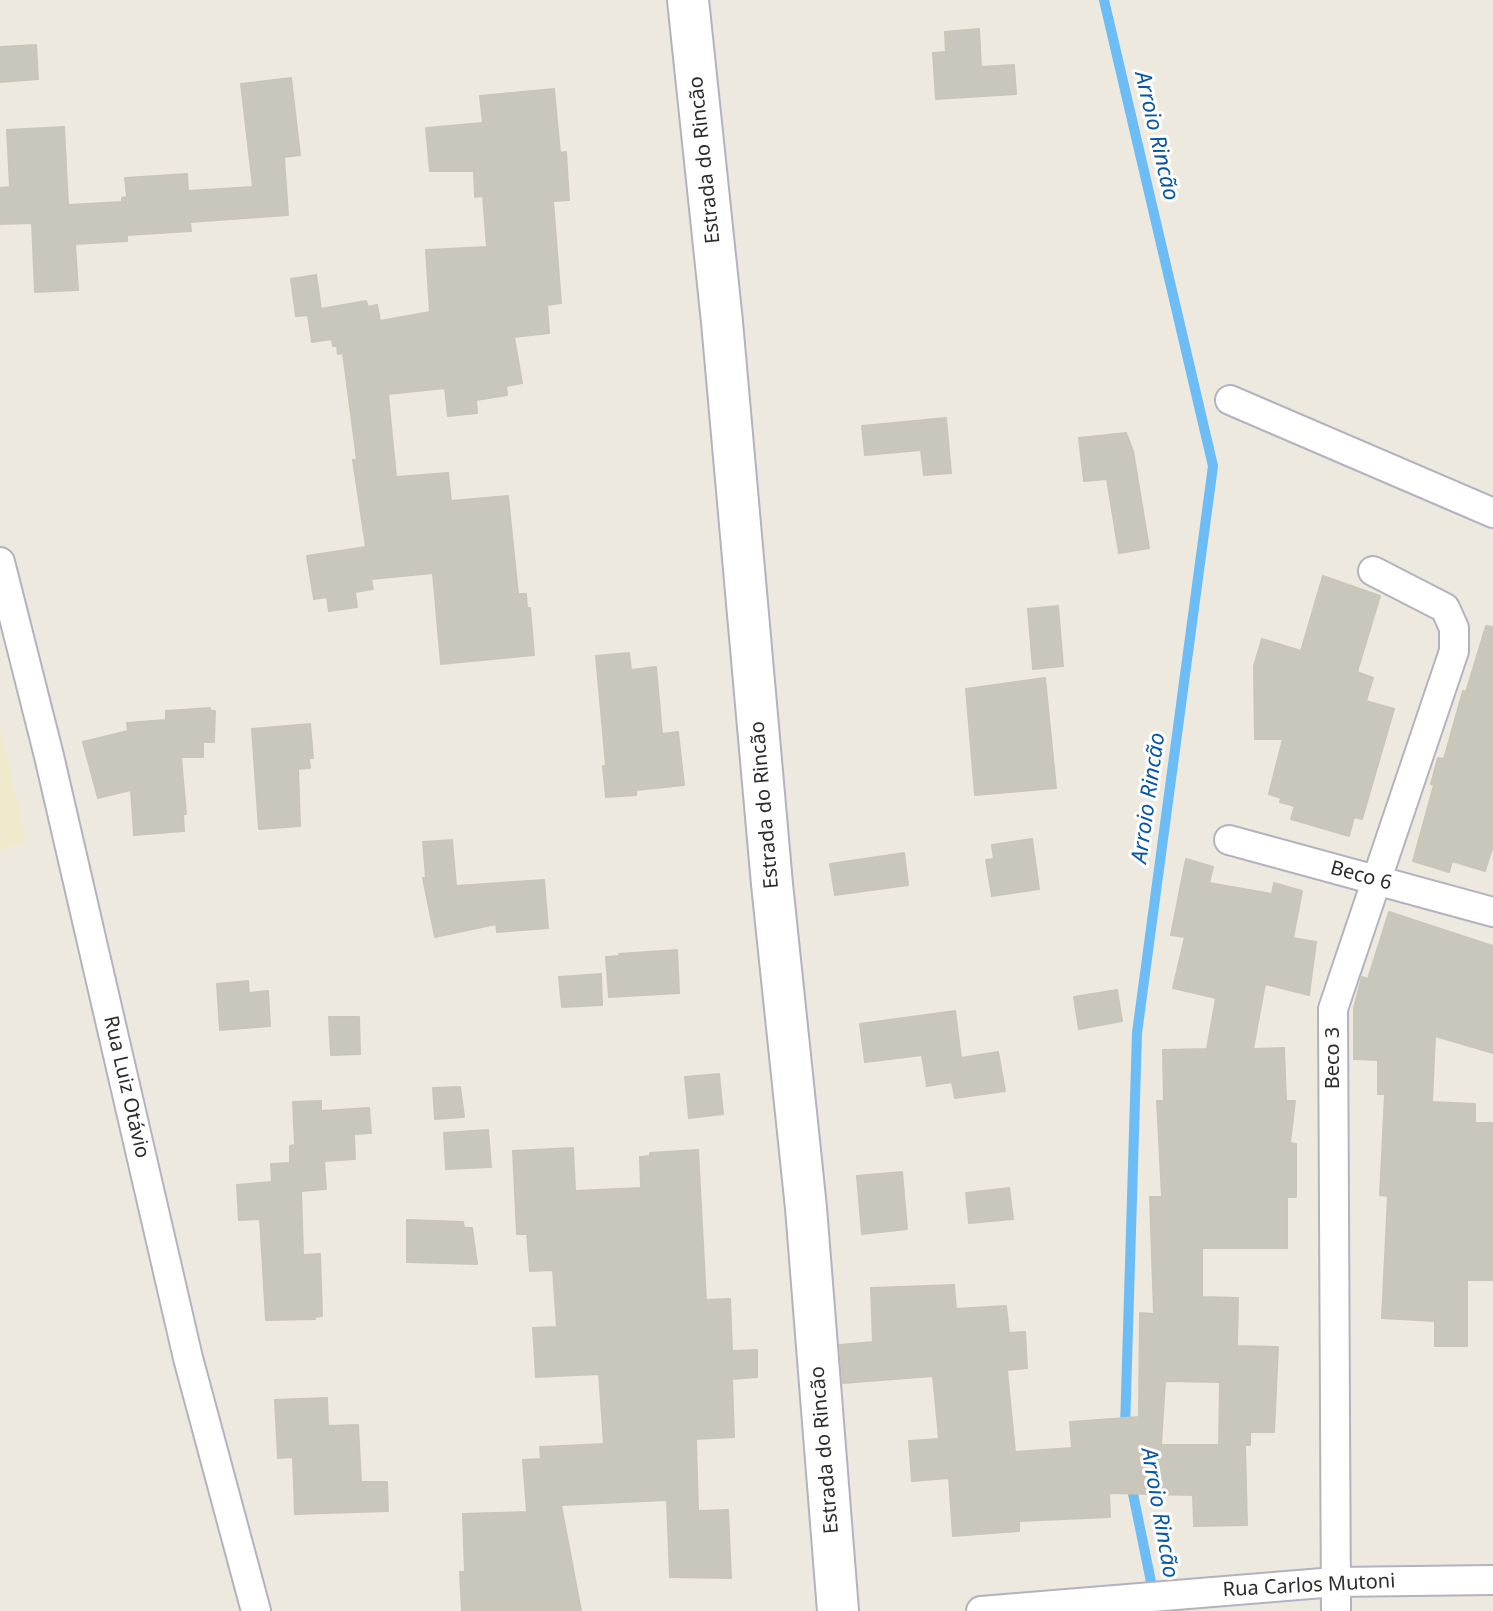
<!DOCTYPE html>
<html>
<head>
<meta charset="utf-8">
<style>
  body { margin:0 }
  canvas { display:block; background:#eee9de }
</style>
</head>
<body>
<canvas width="1493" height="1611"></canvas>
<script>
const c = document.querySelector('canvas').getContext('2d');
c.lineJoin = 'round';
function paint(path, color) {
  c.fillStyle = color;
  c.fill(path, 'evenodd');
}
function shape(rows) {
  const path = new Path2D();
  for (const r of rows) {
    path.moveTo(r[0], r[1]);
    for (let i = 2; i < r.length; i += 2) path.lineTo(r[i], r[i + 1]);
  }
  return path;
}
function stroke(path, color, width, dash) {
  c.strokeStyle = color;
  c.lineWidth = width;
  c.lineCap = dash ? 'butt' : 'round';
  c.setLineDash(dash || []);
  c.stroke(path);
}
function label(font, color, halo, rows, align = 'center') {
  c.font = font + ' "Noto Sans",sans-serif';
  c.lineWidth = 6;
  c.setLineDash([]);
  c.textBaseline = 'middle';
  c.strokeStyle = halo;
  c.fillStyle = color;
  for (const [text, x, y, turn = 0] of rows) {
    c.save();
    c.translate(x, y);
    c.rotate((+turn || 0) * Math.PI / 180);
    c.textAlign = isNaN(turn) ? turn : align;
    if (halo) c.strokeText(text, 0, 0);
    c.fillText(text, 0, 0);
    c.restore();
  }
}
const education = shape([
  [0,725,26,841,0,851]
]);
const stream = shape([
  [1104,0,1213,466,1137,1033,1125,1428],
  [1131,1484,1157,1611]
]);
const building = shape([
  [979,29,981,67,1014,65,1016,94,936,99,933,53,946,52,945,32,979,29],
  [36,45,38,79,0,82,0,47,36,45],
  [291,78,300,155,284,157,288,215,190,222,191,231,127,235,127,241,75,244,78,290,35,292,32,223,0,224,0,188,10,187,7,130,64,127,68,205,122,202,122,198,127,197,125,178,187,174,188,191,253,187,241,84,291,78],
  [554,89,560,153,566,152,569,200,553,201,561,303,547,305,549,333,514,337,522,383,506,386,507,395,476,400,477,413,448,416,445,388,388,394,396,477,448,473,451,501,508,496,518,594,526,594,527,608,530,608,534,655,441,664,433,573,371,579,373,589,355,592,357,607,329,611,327,597,314,599,307,556,366,547,353,460,357,460,343,353,338,354,337,346,333,346,332,339,312,342,308,315,296,316,291,279,316,275,321,309,366,301,368,307,377,305,380,321,430,312,426,250,487,247,483,196,475,197,474,171,430,171,426,128,483,123,480,96,554,89],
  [946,418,951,473,924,475,921,450,865,455,862,426,946,418],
  [1126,433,1133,451,1149,548,1119,553,1107,479,1084,481,1079,438,1126,433],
  [1323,576,1380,596,1357,672,1373,678,1366,701,1394,709,1362,819,1354,817,1349,836,1291,819,1295,806,1280,802,1281,798,1269,794,1283,739,1255,739,1254,666,1262,639,1301,651,1323,576],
  [1058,606,1063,666,1033,669,1028,609,1058,606],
  [1486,626,1493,627,1493,845,1485,871,1452,861,1449,872,1413,861,1434,785,1431,784,1438,758,1444,759,1463,691,1466,692,1486,626],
  [629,653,631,670,656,667,662,734,678,732,684,785,636,790,636,795,606,797,603,766,606,766,596,656,629,653],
  [1045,678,1056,788,975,795,966,689,1045,678],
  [210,708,210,711,215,711,214,742,203,742,203,757,181,757,186,814,183,814,184,831,134,835,131,790,98,798,83,742,128,731,127,723,166,720,166,711,210,708],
  [310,724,313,758,309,758,310,768,298,769,300,826,259,829,252,729,310,724],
  [1032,839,1039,889,992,896,986,860,994,859,992,845,1032,839],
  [452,840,456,886,544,880,548,928,497,932,496,924,435,937,423,878,426,878,423,842,452,840],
  [904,853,908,885,835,895,830,864,904,853],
  [1186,859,1213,867,1209,883,1272,894,1274,883,1302,891,1293,938,1316,942,1309,995,1265,984,1253,1049,1284,1048,1286,1101,1295,1101,1290,1143,1296,1144,1296,1197,1287,1197,1287,1248,1202,1248,1202,1297,1238,1298,1237,1346,1278,1347,1274,1432,1250,1432,1250,1445,1245,1445,1247,1525,1194,1526,1193,1495,1109,1493,1110,1517,1019,1521,1019,1531,953,1536,949,1478,912,1481,909,1441,939,1439,933,1376,843,1383,840,1345,873,1342,871,1288,954,1285,956,1309,1006,1306,1009,1333,1025,1332,1027,1368,1007,1370,1015,1452,1072,1448,1070,1422,1139,1417,1140,1313,1154,1314,1150,1197,1162,1197,1157,1101,1164,1101,1163,1050,1207,1049,1216,998,1173,988,1185,937,1171,935,1186,859],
  [1165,1381,1220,1382,1219,1445,1161,1445,1165,1381],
  [1389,912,1493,946,1493,1053,1435,1036,1432,1102,1475,1104,1475,1123,1493,1123,1493,1280,1467,1280,1467,1346,1435,1346,1435,1321,1382,1318,1388,1196,1380,1195,1385,1094,1378,1094,1378,1060,1354,1059,1354,1008,1362,977,1368,979,1389,912],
  [677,950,679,993,609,997,606,957,620,956,619,954,677,950],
  [601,974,602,1005,562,1007,559,977,601,974],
  [248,981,249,993,268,991,270,1026,220,1030,217,984,248,981],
  [1117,990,1122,1021,1079,1029,1074,997,1117,990],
  [955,1011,961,1058,998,1052,1005,1091,955,1098,952,1082,927,1086,922,1055,865,1062,860,1024,955,1011],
  [329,1017,359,1017,360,1054,331,1055,329,1017],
  [719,1074,723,1114,689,1118,685,1077,719,1074],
  [460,1087,464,1117,435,1119,433,1088,460,1087],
  [321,1101,321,1111,369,1108,371,1133,354,1134,355,1159,324,1161,326,1189,301,1191,303,1255,320,1254,322,1316,315,1317,315,1319,266,1320,260,1219,239,1220,237,1185,272,1182,271,1164,290,1163,290,1146,295,1145,293,1102,321,1101],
  [488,1130,491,1167,446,1169,444,1133,488,1130],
  [573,1148,575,1191,641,1188,640,1157,650,1156,650,1153,698,1150,706,1300,730,1299,732,1351,757,1350,757,1377,732,1379,734,1437,696,1439,698,1511,728,1510,731,1578,670,1577,667,1500,561,1505,581,1611,462,1611,460,1572,465,1572,463,1514,527,1512,523,1460,541,1459,540,1447,604,1444,599,1374,536,1377,533,1328,557,1327,553,1270,530,1271,527,1234,517,1234,513,1151,573,1148],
  [902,1172,907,1229,862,1234,857,1176,902,1172],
  [1009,1188,1013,1219,969,1223,966,1193,1009,1188],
  [407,1220,463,1222,464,1228,472,1228,477,1264,407,1262,407,1220],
  [327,1398,328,1426,358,1425,361,1482,387,1482,388,1511,295,1514,293,1457,278,1458,275,1400,327,1398]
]);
const street = shape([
  [1230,400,1493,513],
  [0,562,49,756,188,1358,256,1611],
  [1229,840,1493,912],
  [981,1611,1335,1582,1493,1580],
  [1336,1611,1333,1009,1454,651,1454,628,1445,608,1373,571]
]);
const secondary = shape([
  [688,0,722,322,772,884,806,1208,838,1611]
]);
const streetNames = [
  ["Estrada do Rincão",705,160,-96],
  ["Estrada do Rincão",765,805,-95],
  ["Beco 6",1361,876,15],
  ["Beco 3",1333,1058,-90],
  ["Rua Luiz Otávio",126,1087,77],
  ["Estrada do Rincão",825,1450,-95],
  ["Rua Carlos Mutoni",1309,1586,-3]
];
const waterNames = [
  ["Arroio Rincão",1156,136,77],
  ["Arroio Rincão",1149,798,-82],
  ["Arroio Rincão",1159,1513,80]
];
paint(education, '#f0eacc');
stroke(stream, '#6cbcf5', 10);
paint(building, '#c9c7bc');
stroke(building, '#cac6b7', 2);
stroke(street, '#b2b2c0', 32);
stroke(secondary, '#b2b2c0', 44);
stroke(street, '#fff', 28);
stroke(secondary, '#fff', 40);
label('20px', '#2c2c2c', '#fff', streetNames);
label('italic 22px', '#0757a5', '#fff', waterNames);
</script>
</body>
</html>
